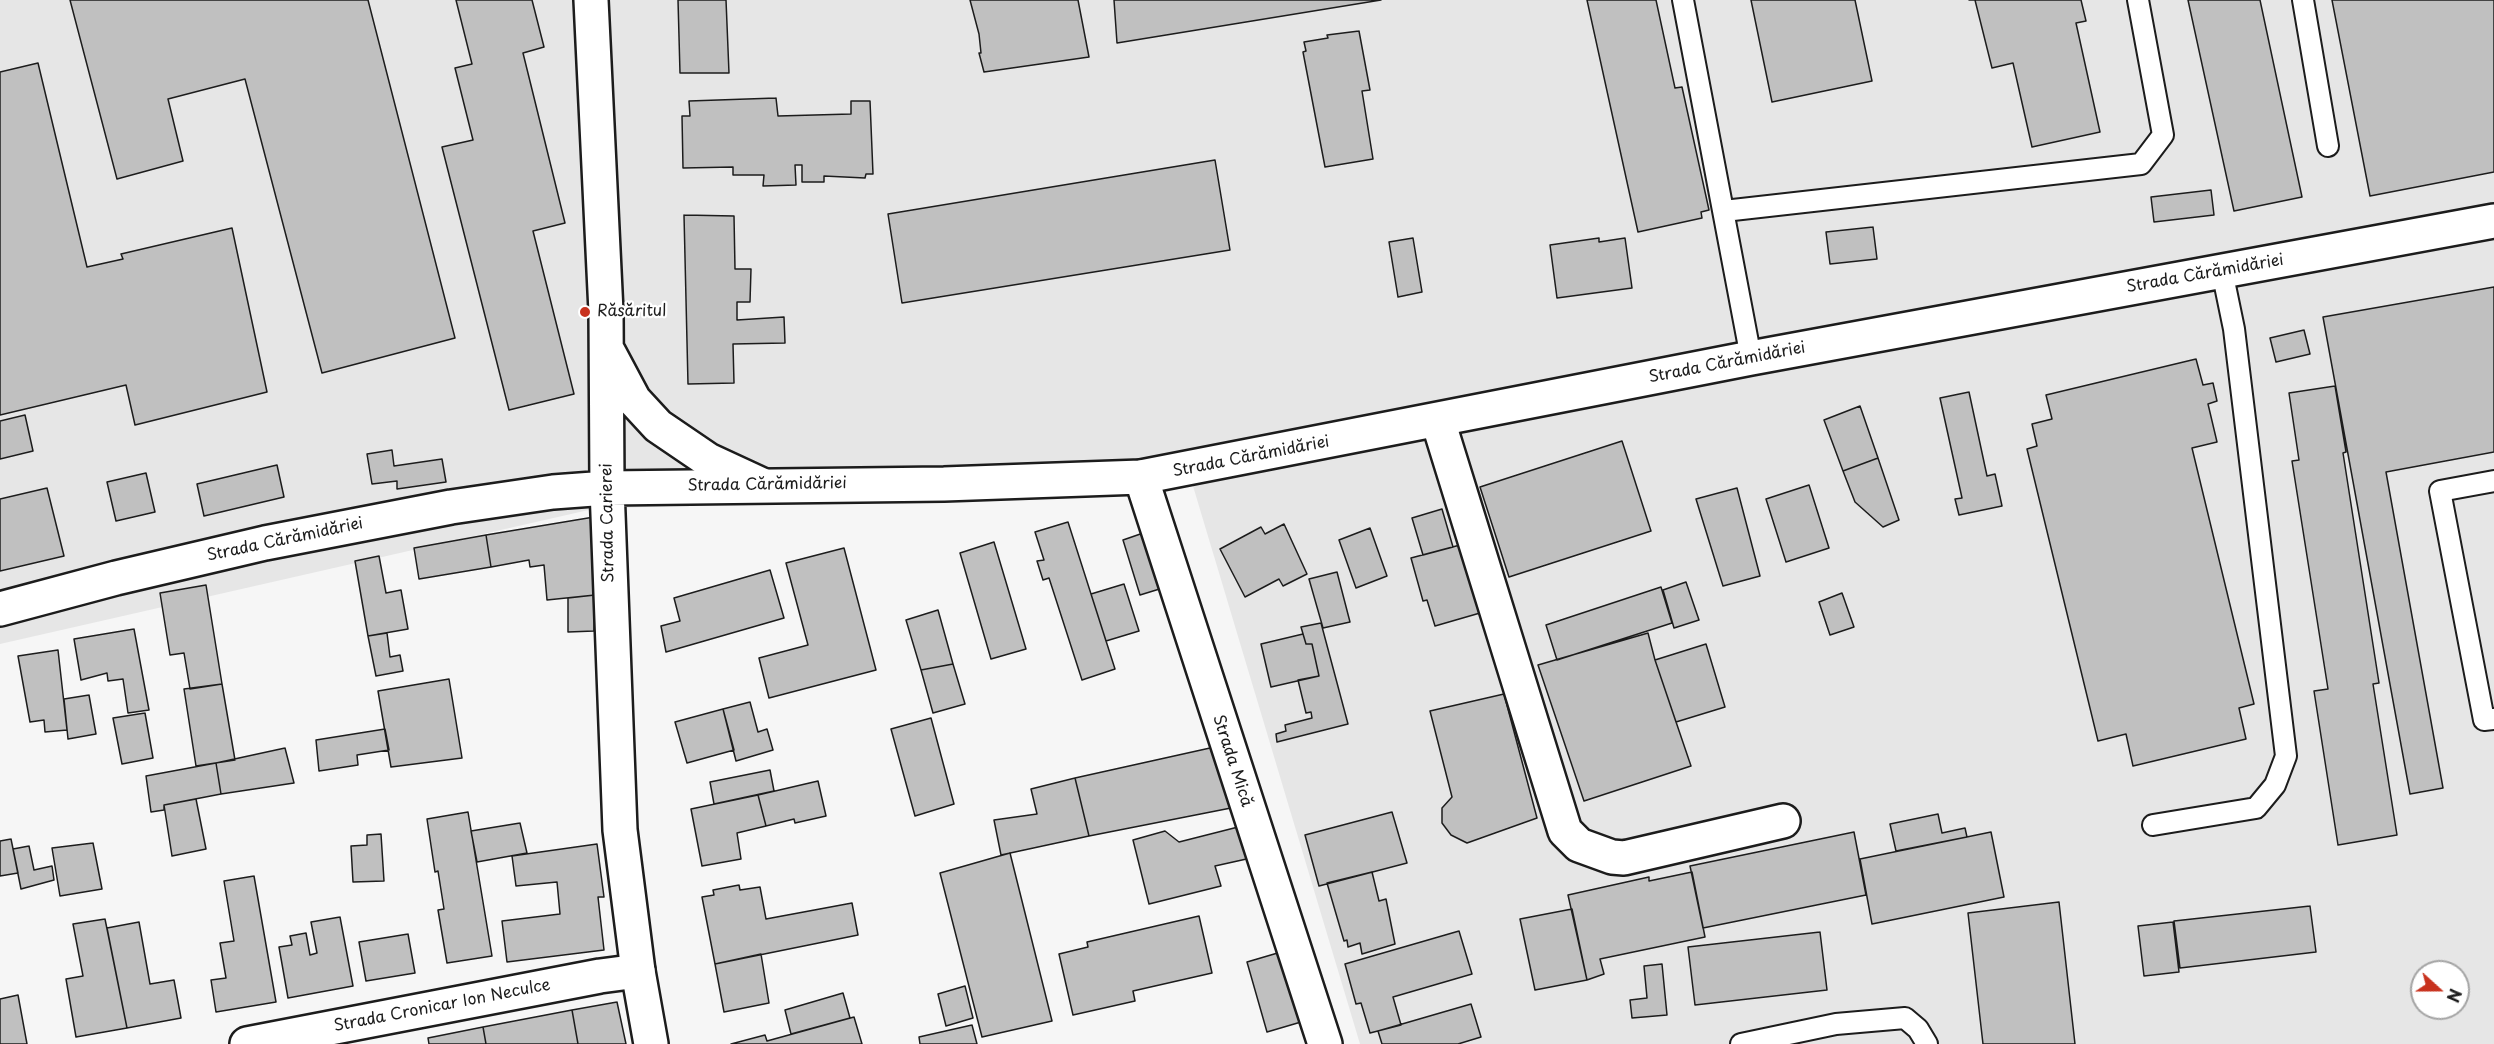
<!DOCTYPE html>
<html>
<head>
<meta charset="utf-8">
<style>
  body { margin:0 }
  #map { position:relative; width:2494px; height:1044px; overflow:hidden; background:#f6f6f6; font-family:"Playpen Sans",sans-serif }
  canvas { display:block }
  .north { position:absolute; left:2410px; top:960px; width:60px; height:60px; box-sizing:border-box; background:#fff; border:2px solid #a4a4a4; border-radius:50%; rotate:111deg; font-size:16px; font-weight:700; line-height:24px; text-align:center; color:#1c1c1c }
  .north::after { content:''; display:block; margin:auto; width:21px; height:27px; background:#c8321e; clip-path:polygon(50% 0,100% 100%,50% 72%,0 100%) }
</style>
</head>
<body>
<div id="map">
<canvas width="2494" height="1044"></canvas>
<div class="north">N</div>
</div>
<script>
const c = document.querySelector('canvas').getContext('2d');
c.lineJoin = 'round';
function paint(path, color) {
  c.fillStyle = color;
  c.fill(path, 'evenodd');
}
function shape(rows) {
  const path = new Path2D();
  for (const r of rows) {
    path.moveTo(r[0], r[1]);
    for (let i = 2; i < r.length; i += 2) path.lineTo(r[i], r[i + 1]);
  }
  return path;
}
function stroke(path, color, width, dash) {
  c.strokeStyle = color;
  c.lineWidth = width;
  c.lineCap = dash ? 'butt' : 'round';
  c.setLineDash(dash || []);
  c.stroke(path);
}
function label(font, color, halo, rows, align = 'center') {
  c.font = font + ' "Playpen Sans",sans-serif';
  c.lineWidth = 4.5;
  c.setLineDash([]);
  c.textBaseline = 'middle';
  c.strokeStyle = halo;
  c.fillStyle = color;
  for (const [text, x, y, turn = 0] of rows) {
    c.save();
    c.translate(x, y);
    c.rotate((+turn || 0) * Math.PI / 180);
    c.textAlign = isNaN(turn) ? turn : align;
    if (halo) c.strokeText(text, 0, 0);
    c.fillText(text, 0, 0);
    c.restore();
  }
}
const built = shape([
  [0,0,2494,0,2494,1044,1360,1044,1193,486,593,509,0,644],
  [2422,972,2458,972,2458,1008,2422,1008]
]);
const building = shape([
  [70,0,368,0,455,338,322,373,245,79,168,99,183,161,117,179,70,0],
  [456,0,532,0,544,47,523,53,565,223,533,231,574,394,509,410,442,147,473,140,455,68,472,64,456,0],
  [678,0,726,0,729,73,680,73,678,0],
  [970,0,1078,0,1089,57,984,72,979,53,981,53,979,34,970,0],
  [1114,0,1381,0,1117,43,1114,0],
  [1587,0,1656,0,1675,88,1682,87,1709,210,1701,212,1702,218,1638,232,1587,0],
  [1751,0,1855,0,1872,81,1772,102,1751,0],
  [1969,0,2081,0,2086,21,2076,23,2100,132,2032,147,2013,63,1992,68,1975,0,1969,0],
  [2188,0,2260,0,2302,197,2234,211,2188,0],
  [2332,0,2494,0,2494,172,2370,196,2332,0],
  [1359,31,1370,90,1362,91,1373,159,1325,167,1303,52,1306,51,1304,42,1328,38,1327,35,1359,31],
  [38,63,87,267,123,259,121,254,232,228,267,392,135,425,126,385,0,415,0,72,38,63],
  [776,98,778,116,851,114,851,101,870,101,873,174,866,174,865,178,824,176,824,182,802,182,802,165,795,165,796,185,763,186,764,175,733,175,733,167,683,168,682,116,690,116,689,101,776,98],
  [1215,160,1230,250,902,303,888,214,1215,160],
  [2211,190,2214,215,2154,222,2151,197,2211,190],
  [684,215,734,216,735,269,751,269,750,302,737,302,737,320,784,317,785,343,733,344,734,383,688,384,684,215],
  [1873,227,1877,259,1830,264,1826,232,1873,227],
  [1413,238,1422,292,1398,297,1389,242,1413,238],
  [1599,238,1599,242,1625,238,1632,288,1557,298,1550,245,1599,238],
  [2494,287,2494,452,2386,472,2443,788,2410,794,2323,317,2494,287],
  [2304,330,2310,354,2276,362,2270,338,2304,330],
  [2196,359,2203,385,2213,383,2217,401,2208,404,2217,442,2192,448,2254,704,2239,708,2246,739,2133,766,2126,734,2098,741,2027,449,2037,446,2032,424,2052,419,2046,395,2196,359],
  [2335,386,2346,452,2343,453,2379,683,2373,684,2397,835,2338,845,2314,691,2328,689,2292,461,2299,460,2289,393,2335,386],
  [1969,392,1987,476,1995,474,2002,506,1959,515,1955,499,1962,498,1940,398,1969,392],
  [1860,406,1878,458,1843,471,1824,420,1860,406],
  [25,415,33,451,0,459,0,421,25,415],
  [1622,441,1651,531,1509,577,1480,487,1622,441],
  [392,450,394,466,442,459,446,482,397,489,397,481,372,484,367,454,392,450],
  [1878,458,1899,520,1883,527,1855,502,1843,471,1878,458],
  [277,465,284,497,204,516,197,484,277,465],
  [146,473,155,512,116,521,107,482,146,473],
  [1809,485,1829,548,1786,562,1766,499,1809,485],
  [47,488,64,556,0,571,0,499,47,488],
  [1737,488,1760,576,1723,586,1696,499,1737,488],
  [1442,509,1453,547,1423,555,1412,518,1442,509],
  [594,517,595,595,547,600,544,565,530,567,529,560,491,567,486,535,594,517],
  [1068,522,1115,669,1082,680,1049,578,1043,580,1037,561,1044,560,1035,532,1068,522],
  [1284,524,1307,574,1283,586,1279,579,1245,597,1220,549,1261,527,1265,534,1284,524],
  [1370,528,1387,576,1356,588,1339,540,1370,528],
  [1149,531,1166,587,1140,595,1123,540,1149,531],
  [486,535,491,567,419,579,414,548,486,535],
  [994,542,1026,649,991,659,960,553,994,542],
  [1460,545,1480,613,1435,626,1427,600,1423,601,1411,558,1460,545],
  [844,548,876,670,769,698,759,658,808,645,786,563,844,548],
  [379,556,386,593,401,590,408,629,368,636,355,561,379,556],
  [770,570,784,618,666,652,661,626,680,621,674,598,770,570],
  [1337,572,1350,622,1323,628,1309,579,1337,572],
  [1686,582,1699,620,1674,628,1663,590,1686,582],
  [1124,584,1139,631,1106,641,1091,594,1124,584],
  [206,585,222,684,190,689,184,653,170,655,160,593,206,585],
  [1661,587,1672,623,1557,660,1546,625,1661,587],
  [1842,593,1854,627,1830,635,1819,602,1842,593],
  [595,595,594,631,568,632,568,598,595,595],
  [938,610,953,664,921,670,906,620,938,610],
  [1321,623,1348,724,1277,742,1276,734,1286,731,1285,725,1312,718,1311,712,1306,713,1298,680,1319,676,1312,644,1306,644,1301,627,1321,623],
  [134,629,149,710,128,713,123,679,108,681,107,673,81,680,74,639,134,629],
  [387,633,390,657,400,655,403,671,376,676,368,636,387,633],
  [1648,633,1655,660,1691,766,1584,801,1538,665,1648,633],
  [1303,634,1306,644,1312,644,1319,676,1271,687,1261,644,1303,634],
  [1706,644,1725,707,1676,722,1655,660,1706,644],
  [58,650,67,730,45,732,44,720,30,722,18,656,58,650],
  [953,664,965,704,933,713,921,670,953,664],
  [449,679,462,758,391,767,378,691,449,679],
  [222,684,235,760,196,766,184,689,222,684],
  [1504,694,1537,818,1467,843,1451,835,1442,823,1442,808,1452,797,1430,711,1504,694],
  [89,695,96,734,68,739,64,699,89,695],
  [750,702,758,732,767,729,773,750,736,761,723,709,750,702],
  [723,709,734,750,687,763,675,722,723,709],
  [145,713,153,758,122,764,113,718,145,713],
  [931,718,954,804,915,816,891,729,931,718],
  [385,729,389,750,357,755,358,765,319,771,316,740,385,729],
  [1219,746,1236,807,1089,836,1075,778,1219,746],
  [285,748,294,783,221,794,216,763,285,748],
  [216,763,221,794,164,805,164,810,151,812,146,776,216,763],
  [770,770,774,791,714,804,710,782,770,770],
  [1075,778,1089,836,1001,855,994,820,1037,814,1031,789,1075,778],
  [818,781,826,816,795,823,794,819,766,826,758,795,818,781],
  [758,795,766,826,737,833,741,859,702,866,691,809,758,795],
  [196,799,206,849,172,856,164,805,196,799],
  [468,812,492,956,447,963,438,910,444,909,438,871,435,872,427,819,468,812],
  [1392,812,1407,863,1319,886,1305,835,1392,812],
  [1938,814,1942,833,1965,828,1967,837,1896,851,1890,824,1938,814],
  [520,823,527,853,477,862,471,831,520,823],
  [1242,826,1251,858,1215,866,1221,886,1149,904,1133,840,1165,831,1179,842,1242,826],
  [1854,832,1866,895,1703,928,1690,866,1854,832],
  [1991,832,2004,897,1872,924,1860,859,1991,832],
  [381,834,384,881,353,882,351,846,367,845,367,835,381,834],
  [11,839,18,873,0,876,0,841,11,839],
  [93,843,102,889,60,896,52,848,93,843],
  [597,844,604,897,598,897,604,950,507,962,502,921,560,914,557,882,516,886,512,856,597,844],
  [29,846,34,870,52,866,54,880,21,889,13,849,29,846],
  [1010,853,1052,1021,982,1037,940,873,1010,853],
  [1372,872,1379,901,1386,899,1395,944,1362,954,1360,943,1348,947,1347,940,1344,941,1327,883,1372,872],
  [1692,872,1705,937,1600,959,1604,974,1587,980,1568,895,1649,877,1649,881,1692,872],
  [254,876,276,1002,216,1012,211,980,226,978,220,943,234,941,224,881,254,876],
  [739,885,740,890,760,887,766,919,852,903,858,935,715,964,702,897,714,895,713,890,739,885],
  [2059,902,2075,1044,1983,1044,1968,913,2059,902],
  [2310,906,2316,952,2180,968,2174,921,2310,906],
  [1572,909,1587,980,1535,990,1520,919,1572,909],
  [1199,916,1212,973,1133,991,1135,1001,1073,1015,1059,954,1088,947,1087,942,1199,916],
  [340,917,353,986,288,998,279,947,292,945,290,936,306,933,310,955,317,953,311,922,340,917],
  [105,919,127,1028,76,1037,66,979,83,976,73,924,105,919],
  [139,922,150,984,174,980,181,1018,127,1028,107,928,139,922],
  [2173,922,2179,972,2144,976,2138,926,2173,922],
  [1459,931,1472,974,1393,997,1401,1025,1370,1033,1361,1003,1356,1004,1345,964,1459,931],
  [1820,932,1827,990,1695,1005,1688,947,1820,932],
  [408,934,415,973,366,981,359,942,408,934],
  [1281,952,1301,1022,1267,1032,1247,962,1281,952],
  [761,954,769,1003,724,1012,715,964,761,954],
  [1662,964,1667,1015,1632,1018,1630,1000,1647,998,1644,966,1662,964],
  [965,986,973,1018,946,1026,938,994,965,986],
  [843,993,850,1018,791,1034,785,1010,843,993],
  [18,995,27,1044,0,1044,0,999,18,995],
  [617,1002,626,1044,578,1044,572,1010,617,1002],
  [1471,1004,1481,1037,1458,1044,1382,1044,1378,1031,1471,1004],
  [572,1010,578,1044,486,1044,483,1027,572,1010],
  [854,1017,862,1044,731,1044,765,1035,767,1041,854,1017],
  [972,1025,977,1044,920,1044,919,1037,972,1025],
  [483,1027,486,1044,429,1044,428,1038,483,1027]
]);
const service = shape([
  [1683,0,1751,358],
  [2303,0,2328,146],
  [1724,211,2141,164,2163,135,2138,0],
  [2494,481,2440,491,2484,720,2494,719],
  [2153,825,2256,808,2275,785,2286,756,2234,329,2222,271],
  [1741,1044,1836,1024,1905,1018,1918,1029,1927,1044]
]);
const minor = shape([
  [609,353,634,400,658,426,708,460,762,485],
  [1438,421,1565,831,1579,845,1612,857,1624,858,1783,821],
  [1141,477,1325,1044],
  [0,609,116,578,265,543,451,507,553,492,607,488,606,312,591,0],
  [247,1044,600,976,638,971]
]);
const tertiary = shape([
  [651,1044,638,971,620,830,607,488,944,484,1141,477,1751,358,2494,221]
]);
const markers = [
  [585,312,6,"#c8321e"]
];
const streetNames = [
  ["Strada Cărămidăriei",2205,274,-10],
  ["Strada Cărămidăriei",1727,363,-11],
  ["Strada Cărămidăriei",1251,457,-11],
  ["Strada Cărămidăriei",767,485,-1],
  ["Strada Carierei",608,523,-91],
  ["Strada Cărămidăriei",285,540,-12],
  ["Strada Mică",1232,761,72],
  ["Strada Cronicar Ion Neculce",442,1006,-11]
];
const poiNames = [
  ["Răsăritul",597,312]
];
paint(built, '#e6e6e6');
paint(building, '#c0c0c0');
stroke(building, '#1c1c1c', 1.5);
stroke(service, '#1c1c1c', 24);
stroke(minor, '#1c1c1c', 38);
stroke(tertiary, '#1c1c1c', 38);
stroke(service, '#fff', 20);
stroke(minor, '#fff', 33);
stroke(tertiary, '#fff', 33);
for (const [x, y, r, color] of markers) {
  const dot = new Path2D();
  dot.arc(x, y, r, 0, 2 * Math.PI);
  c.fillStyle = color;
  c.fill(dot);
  stroke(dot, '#fff', 2);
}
label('16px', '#1c1c1c', '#fff', streetNames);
label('16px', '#1c1c1c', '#fff', poiNames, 'left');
</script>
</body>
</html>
